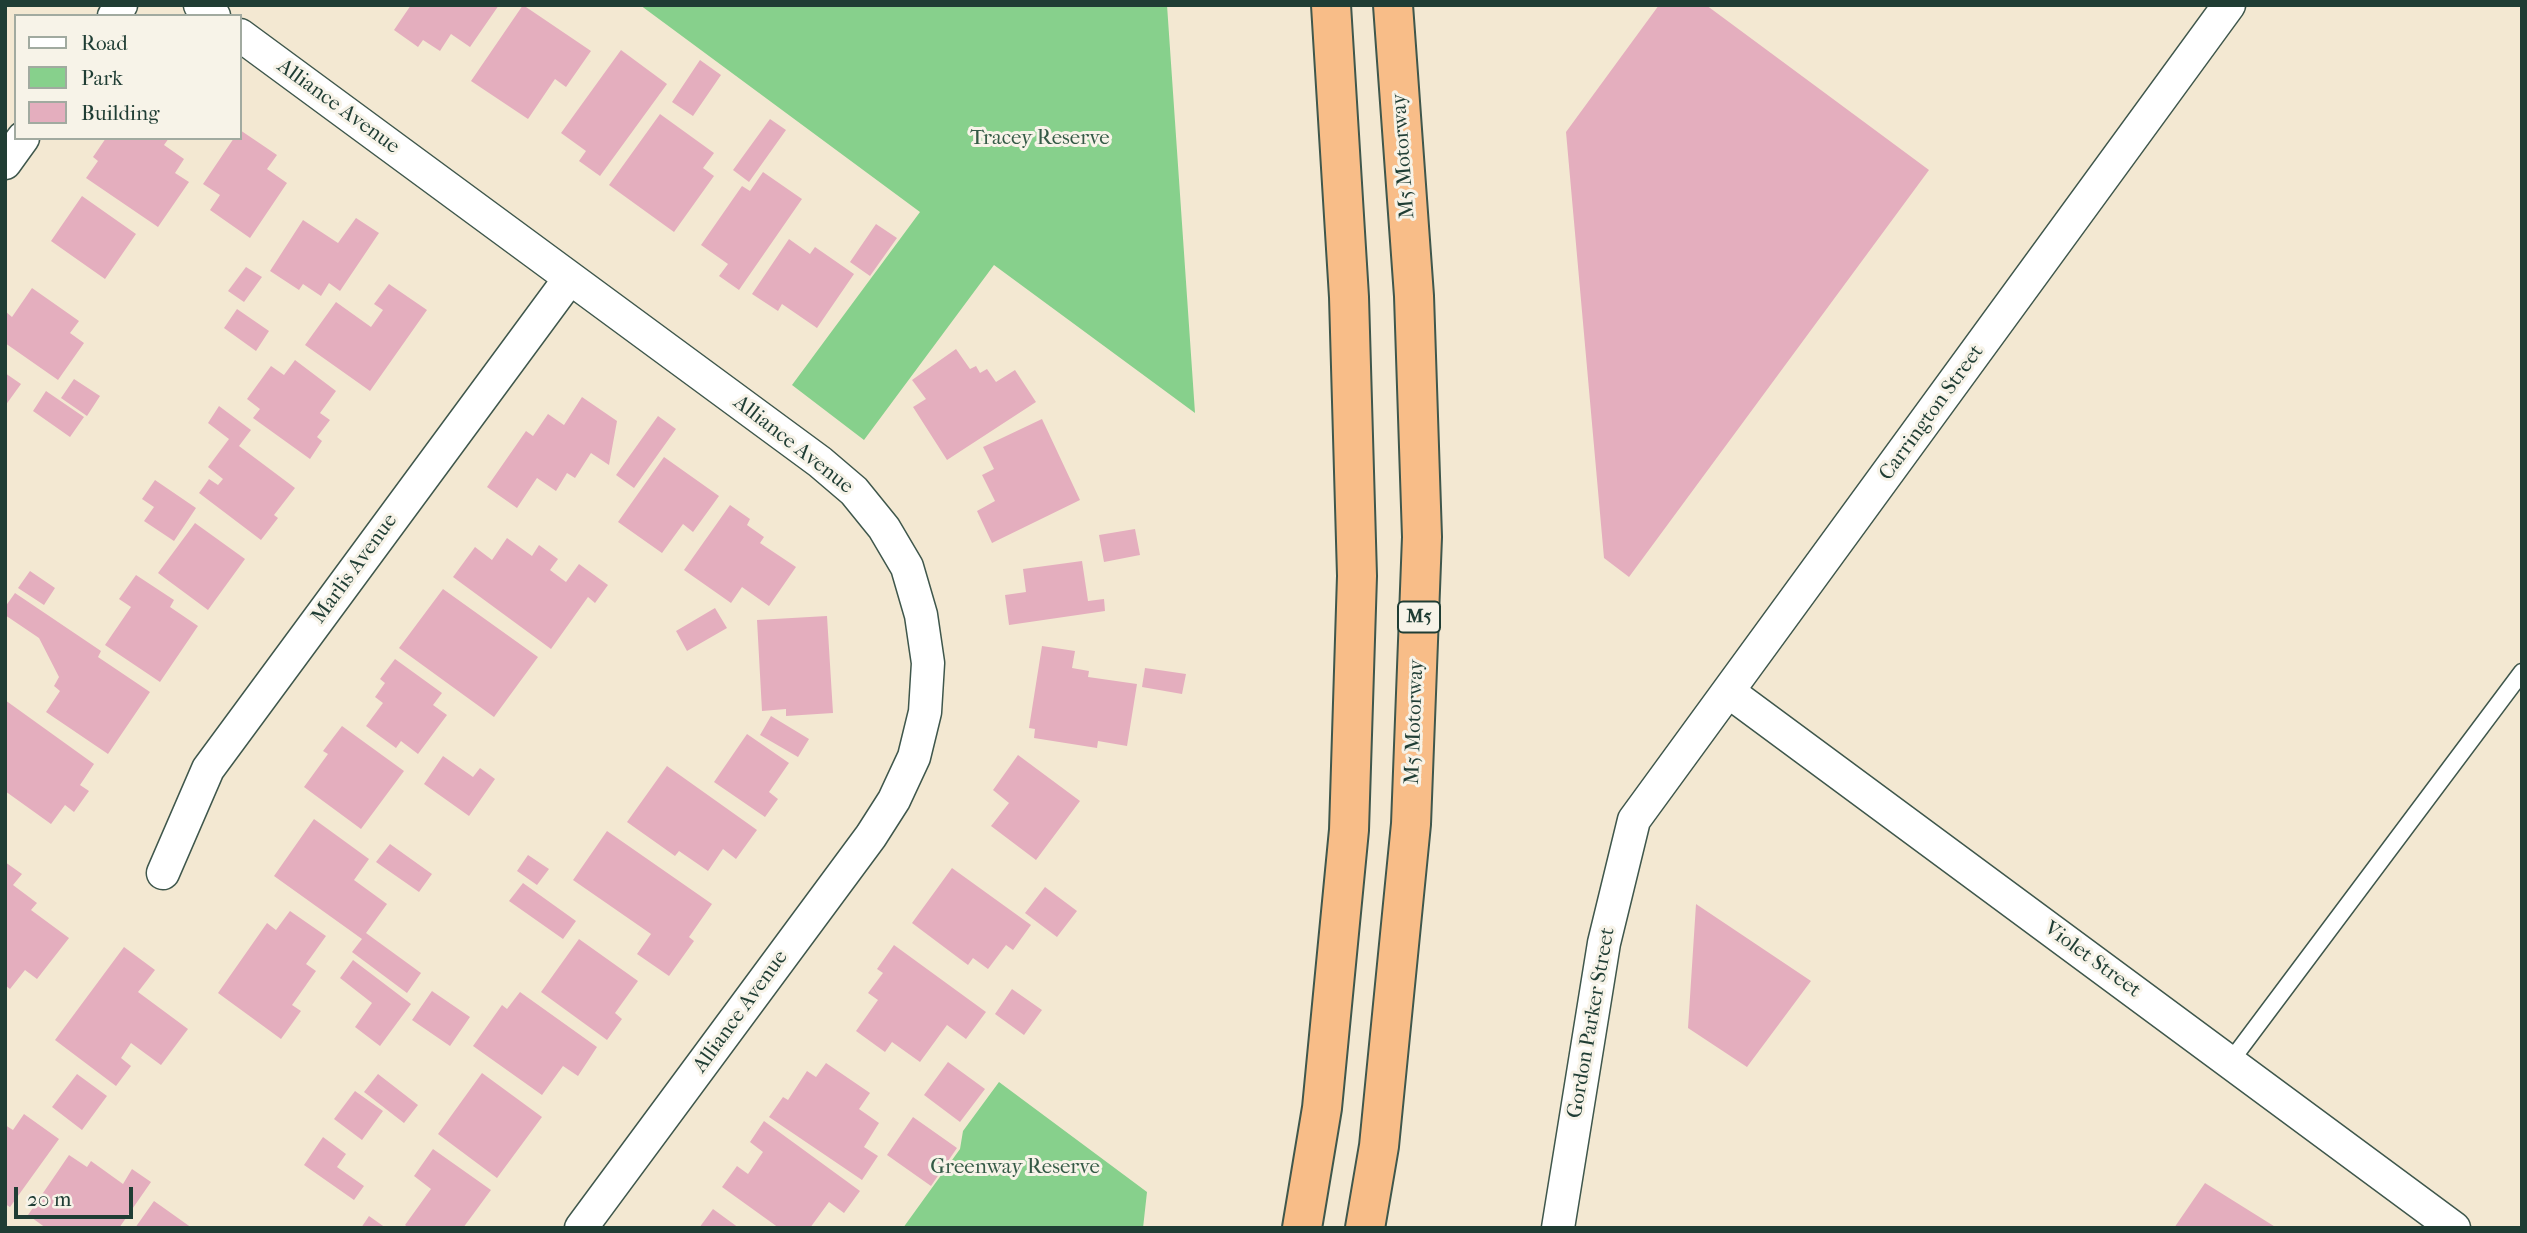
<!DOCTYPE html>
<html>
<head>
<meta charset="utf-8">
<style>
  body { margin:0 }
  #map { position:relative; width:2527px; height:1233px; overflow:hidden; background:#f3e8d2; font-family:"IM FELL French Canon",serif }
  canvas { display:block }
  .frame { position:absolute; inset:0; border:7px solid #1f3d34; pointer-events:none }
  .legend { position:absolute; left:14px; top:14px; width:228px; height:126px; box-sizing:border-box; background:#f7f3e8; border:2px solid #a1aaa0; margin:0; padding:9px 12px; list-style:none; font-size:21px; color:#1f3d34 }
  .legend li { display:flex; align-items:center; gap:14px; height:35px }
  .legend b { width:35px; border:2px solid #a1aaa0 }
  .scale { position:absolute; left:14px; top:1187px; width:119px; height:32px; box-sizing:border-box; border:4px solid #1f3d34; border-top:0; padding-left:9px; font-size:21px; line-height:24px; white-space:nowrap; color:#1f3d34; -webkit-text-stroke:5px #f7f3e8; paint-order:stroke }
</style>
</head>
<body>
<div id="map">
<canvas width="2527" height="1233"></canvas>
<div class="frame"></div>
<ul class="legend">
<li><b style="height:9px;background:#fff"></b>Road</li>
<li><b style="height:19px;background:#87d08c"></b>Park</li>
<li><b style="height:19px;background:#e4aebe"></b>Building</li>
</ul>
<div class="scale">20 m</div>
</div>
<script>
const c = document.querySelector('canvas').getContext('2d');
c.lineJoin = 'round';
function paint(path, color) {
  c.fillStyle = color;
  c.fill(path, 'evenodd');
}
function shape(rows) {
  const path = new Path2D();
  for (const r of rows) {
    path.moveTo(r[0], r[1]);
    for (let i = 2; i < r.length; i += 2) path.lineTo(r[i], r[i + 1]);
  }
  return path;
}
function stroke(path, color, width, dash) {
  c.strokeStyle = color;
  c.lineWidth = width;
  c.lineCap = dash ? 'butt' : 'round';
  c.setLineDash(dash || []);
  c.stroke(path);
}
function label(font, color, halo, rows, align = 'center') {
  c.font = font + ' "IM FELL French Canon",serif';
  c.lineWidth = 6;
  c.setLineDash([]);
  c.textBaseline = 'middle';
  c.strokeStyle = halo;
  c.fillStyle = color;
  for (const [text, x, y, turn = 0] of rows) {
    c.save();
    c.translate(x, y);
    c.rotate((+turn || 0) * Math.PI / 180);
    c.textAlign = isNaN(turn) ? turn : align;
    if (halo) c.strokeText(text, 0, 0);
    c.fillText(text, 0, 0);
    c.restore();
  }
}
const green = shape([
  [640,5,1167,5,1195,413,994,265,864,440,792,385,920,212],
  [999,1082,1147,1192,1143,1228,903,1228,960,1149,963,1131]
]);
const building = shape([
  [411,5,499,5,470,47,451,34,440,51,423,40,418,47,394,30],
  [523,5,591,51,566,87,555,79,528,119,471,81],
  [1659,5,1706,5,1929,170,1629,577,1604,558,1566,132],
  [621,50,667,84,600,176,579,161,586,151,561,133],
  [700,60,721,75,693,116,672,102],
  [660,114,714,153,703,168,714,176,674,232,609,185],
  [770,119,786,130,749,182,733,170],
  [240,130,277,155,267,169,287,183,250,238,210,210,220,195,203,184,234,138,240,138],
  [106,138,169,138,164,145,184,159,175,173,189,182,158,227,86,178,98,161,93,157],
  [763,172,802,199,739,290,719,276,728,264,701,245,742,186,750,191],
  [82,196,136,234,105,279,51,241],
  [356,218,379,233,340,291,329,283,321,296,303,284,299,290,270,271,303,220,338,243],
  [876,224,897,238,870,276,850,262],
  [789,239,810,254,815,247,854,274,817,328,782,304,778,311,752,294],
  [246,267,262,277,244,302,228,291],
  [389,284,427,310,370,391,305,345,336,302,371,327,383,310,374,304],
  [32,288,79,321,70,333,84,343,58,380,5,343,5,311,12,317],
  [237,309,269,331,256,351,224,328],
  [956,349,970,369,976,366,980,373,987,369,996,382,1015,370,1036,402,947,460,913,407,926,399,912,380],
  [295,360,336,391,320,413,330,420,317,437,322,441,310,459,253,418,260,409,247,399,271,366,284,375],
  [5,373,21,384,5,406],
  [74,379,100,396,87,416,61,398],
  [46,391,84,417,70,437,33,411],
  [582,397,617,421,609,465,591,453,575,478,567,473,556,491,537,478,517,508,487,487,526,431,533,436,548,414,564,425],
  [219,406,251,430,239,446,295,488,274,515,278,518,261,540,199,493,209,479,218,485,223,479,208,467,229,439,208,423],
  [658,416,676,429,634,488,616,475],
  [1042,419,1080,500,992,543,977,511,995,501,982,475,994,469,983,447],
  [664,457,719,496,693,532,683,524,662,553,618,522],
  [155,480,196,508,174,541,144,521,154,507,142,499],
  [730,505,750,519,747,525,764,537,760,543,796,567,769,606,742,587,731,603,684,570],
  [195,523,245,559,208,610,158,573],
  [1135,529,1140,555,1104,562,1099,535],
  [507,538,532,556,539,545,558,559,550,570,566,582,579,564,608,585,595,603,588,597,551,649,453,577,475,547,492,560],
  [1082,561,1088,601,1104,599,1105,611,1009,625,1005,595,1026,592,1023,569],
  [30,571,55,588,44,605,18,588],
  [136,575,174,600,170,607,198,626,160,682,105,645,131,607,119,599],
  [443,589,538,657,494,717,399,648],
  [15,593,101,651,98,657,150,692,108,754,46,712,60,691,54,686,59,677,39,638,5,615,5,607],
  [715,608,727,628,687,651,676,631],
  [827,616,833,713,786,716,786,709,762,711,757,620],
  [1042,646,1075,651,1072,668,1089,671,1088,677,1137,684,1127,746,1098,741,1097,748,1034,738,1035,729,1029,728],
  [395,659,442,693,433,705,447,715,418,754,401,741,396,748,366,726,383,703,375,697,385,683,380,679],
  [1145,668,1186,674,1182,694,1142,687],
  [5,700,94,764,80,785,89,791,74,812,65,805,51,824,5,791],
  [771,716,809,739,798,757,760,735],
  [342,726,404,771,361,829,304,787,328,754,323,751],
  [747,734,789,763,769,792,778,799,765,817,714,782],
  [1018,755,1080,801,1036,860,991,826,1009,803,993,790],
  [443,756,473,777,480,768,495,779,469,816,424,784],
  [667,766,757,830,736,859,723,849,708,871,679,851,675,856,627,822],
  [314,819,369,859,354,880,387,904,366,933,421,973,407,993,352,952,362,939,274,876],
  [607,831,712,904,689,937,694,941,669,976,637,954,651,934,573,880],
  [390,844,432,874,419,892,376,862],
  [528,855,549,869,537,885,517,871],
  [5,862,22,874,13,885,37,903,31,910,69,938,37,979,25,970,10,989,5,985],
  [952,868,1031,925,1013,950,1006,945,988,969,973,958,968,965,912,923],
  [523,883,576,921,563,939,509,901],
  [1045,887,1077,911,1057,937,1025,913],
  [1696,904,1811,981,1747,1067,1688,1028],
  [290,911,326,936,306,964,316,971,292,1005,301,1011,281,1039,218,993,267,923,276,930],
  [579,939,638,981,615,1013,622,1019,607,1040,541,992],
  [894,945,986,1012,966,1039,947,1025,920,1062,892,1042,885,1052,856,1031,878,1000,868,993,883,973,877,969],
  [124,947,155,970,138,992,188,1029,161,1065,131,1043,121,1058,131,1066,116,1086,55,1040],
  [353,960,411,1004,380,1046,355,1027,372,1003,340,978],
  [1012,989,1042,1010,1024,1035,995,1014],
  [432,991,470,1017,450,1046,412,1020],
  [520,992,597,1047,578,1076,563,1066,542,1095,473,1046,502,1005,507,1009],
  [948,1062,985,1089,960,1122,924,1095],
  [826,1063,870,1093,859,1109,879,1123,864,1147,878,1156,862,1180,769,1117,783,1097,788,1100,807,1071,816,1077],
  [482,1073,542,1117,497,1178,438,1134],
  [77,1074,107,1096,82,1130,52,1107],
  [378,1074,418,1105,404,1123,364,1092],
  [355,1091,383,1111,362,1140,334,1119],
  [24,1114,59,1139,10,1207,5,1204,5,1125,13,1130],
  [913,1117,957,1148,931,1186,887,1155],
  [764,1121,860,1191,844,1213,829,1202,810,1228,779,1228,722,1187,737,1166,748,1174,763,1152,750,1142],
  [323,1137,346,1154,337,1167,364,1186,354,1200,304,1165],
  [433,1149,491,1190,463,1228,409,1228,405,1225,431,1189,414,1176],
  [69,1155,87,1167,91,1161,123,1184,132,1169,151,1182,119,1228,46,1228,28,1215],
  [2205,1183,2277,1228,2174,1228],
  [154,1201,192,1228,135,1228],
  [713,1209,739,1228,699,1228],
  [369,1216,386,1228,361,1228]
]);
const service = shape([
  [2230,1062,2522,672]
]);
const minor = shape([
  [200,5,214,16],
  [114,16,121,5],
  [240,35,820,462,854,491,884,528,907,567,921,615,928,663,925,712,914,757,894,800,871,836,581,1228],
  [5,163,23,138],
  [1729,692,2454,1228],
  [163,873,208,769,570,278],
  [1558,1228,1604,943,1634,820,2229,5]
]);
const motorway = shape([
  [1302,1228,1322,1108,1349,830,1357,576,1349,297,1331,5],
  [1365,1228,1379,1146,1411,824,1422,537,1414,296,1393,5]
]);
const shields = [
  [1419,617,42]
];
const shieldNames = [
  ["M5",1419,617]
];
const streetNames = [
  ["Alliance Avenue",338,107,36],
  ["M5 Motorway",1404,156,-94],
  ["Carrington Street",1932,413,-54],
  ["Alliance Avenue",793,445,38],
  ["Marlis Avenue",355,569,-54],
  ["M5 Motorway",1415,722,-88],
  ["Violet Street",2092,960,36],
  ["Alliance Avenue",741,1012,-54],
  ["Gordon Parker Street",1592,1023,-80]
];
const parkNames = [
  ["Tracey Reserve",1040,139],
  ["Greenway Reserve",1015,1168]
];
paint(green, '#87d08c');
paint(building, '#e4aebe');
stroke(service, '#3f574c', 19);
stroke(minor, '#3f574c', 35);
stroke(motorway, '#3f574c', 42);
stroke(service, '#fff', 16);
stroke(minor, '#fff', 32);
stroke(motorway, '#f8bd88', 38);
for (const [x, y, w] of shields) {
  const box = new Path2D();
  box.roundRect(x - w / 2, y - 15.5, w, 31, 5);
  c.fillStyle = '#f7f3e8';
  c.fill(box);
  stroke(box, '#1f3d34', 2);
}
label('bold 19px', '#1f3d34', null, shieldNames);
label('21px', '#1f3d34', '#f7f3e8', streetNames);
label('21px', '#345a46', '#f7f3e8', parkNames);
</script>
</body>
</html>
